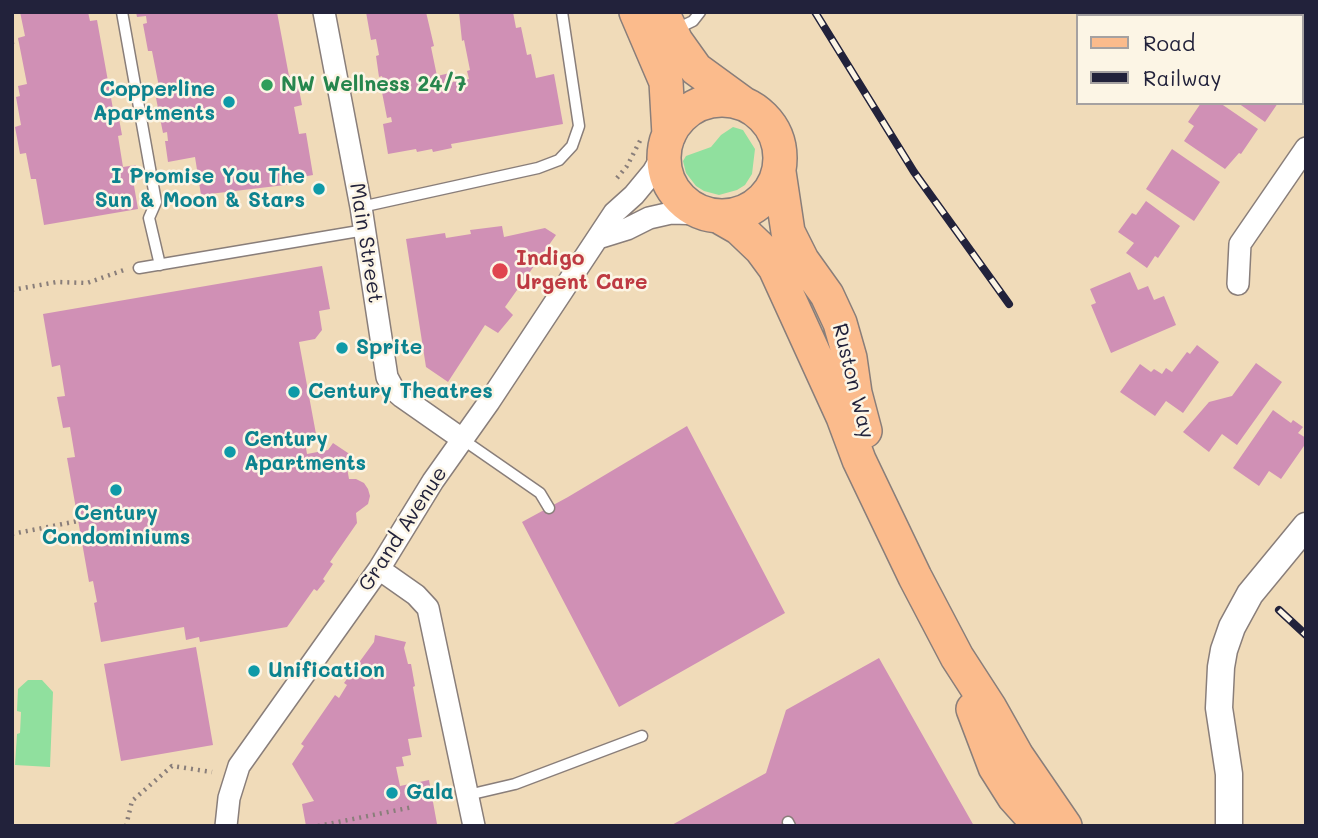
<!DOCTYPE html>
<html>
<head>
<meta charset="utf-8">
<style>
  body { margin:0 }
  #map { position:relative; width:1318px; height:838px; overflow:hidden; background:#f0dbb9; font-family:Mali,sans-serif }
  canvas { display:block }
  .frame { position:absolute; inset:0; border:14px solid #22223b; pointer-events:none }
  .legend { position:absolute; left:1076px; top:14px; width:228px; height:91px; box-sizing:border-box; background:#fcf5e5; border:2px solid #a5a1a1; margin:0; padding:9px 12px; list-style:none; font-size:21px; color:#22223b }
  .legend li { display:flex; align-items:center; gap:14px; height:35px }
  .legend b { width:35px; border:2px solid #a5a1a1 }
</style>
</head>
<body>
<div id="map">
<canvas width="1318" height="838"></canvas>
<div class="frame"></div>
<ul class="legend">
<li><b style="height:9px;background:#fbbb8c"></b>Road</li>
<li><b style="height:9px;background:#22223b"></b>Railway</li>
</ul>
</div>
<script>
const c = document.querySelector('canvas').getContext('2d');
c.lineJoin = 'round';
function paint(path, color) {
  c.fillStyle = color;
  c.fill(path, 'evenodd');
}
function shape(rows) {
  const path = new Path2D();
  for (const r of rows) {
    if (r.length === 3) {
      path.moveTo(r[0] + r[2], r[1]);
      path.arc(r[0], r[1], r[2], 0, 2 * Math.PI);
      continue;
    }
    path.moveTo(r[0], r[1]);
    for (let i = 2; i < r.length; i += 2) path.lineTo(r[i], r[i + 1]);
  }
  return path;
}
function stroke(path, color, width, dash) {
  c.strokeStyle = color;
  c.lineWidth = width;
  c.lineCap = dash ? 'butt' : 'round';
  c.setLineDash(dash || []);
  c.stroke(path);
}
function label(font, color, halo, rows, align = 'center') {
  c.font = font + ' Mali,sans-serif';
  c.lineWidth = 5;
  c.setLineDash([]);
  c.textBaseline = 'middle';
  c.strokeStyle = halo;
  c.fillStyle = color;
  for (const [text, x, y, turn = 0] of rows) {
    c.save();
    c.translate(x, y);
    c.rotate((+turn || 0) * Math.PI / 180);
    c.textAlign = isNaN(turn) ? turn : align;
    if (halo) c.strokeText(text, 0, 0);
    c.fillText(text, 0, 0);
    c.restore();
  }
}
const green = shape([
  [733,127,743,130,755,149,752,174,745,185,737,190,719,195,704,191,696,186,686,173,683,161,686,156,711,147,721,135],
  [28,680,42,680,53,692,50,767,15,765,17,734,20,733,21,712,17,711,18,689]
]);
const building = shape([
  [20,12,88,12,90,21,97,20,113,109,117,108,122,135,118,136,123,167,136,165,138,179,133,180,138,209,44,225,36,179,31,179,26,153,20,154,15,127,21,125,16,97,20,96,18,86,27,84,18,38,25,36],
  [136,12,277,12,289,76,296,74,302,105,294,107,299,134,306,133,313,175,302,177,302,183,201,195,195,157,168,162,165,141,168,141,167,132,163,133,156,98,161,97,152,51,148,51,143,24,147,23,146,16,137,17],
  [366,12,426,12,434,46,431,47,437,76,450,73,452,82,469,79,467,71,470,70,464,40,462,41,459,12,513,12,516,28,521,27,527,55,531,54,536,78,554,74,563,124,451,144,452,148,433,152,432,149,417,152,416,149,388,154,383,124,392,122,391,117,387,118,380,82,383,81,382,76,379,77,376,56,379,55,376,39,371,40],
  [1278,12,1306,12,1306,74,1302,71,1302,16,1276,16],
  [1201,103,1204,105,1206,103,1220,103,1258,129,1241,154,1239,153,1225,169,1184,141,1194,126,1188,122],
  [1238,103,1278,103,1265,122],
  [1172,149,1220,182,1194,221,1146,189],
  [1146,201,1180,226,1158,258,1155,256,1147,268,1126,253,1134,243,1118,232,1132,213,1136,215],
  [502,226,504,237,545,228,556,235,505,307,513,315,498,333,485,325,448,382,426,367,406,239,445,233,446,238,471,234,470,230],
  [322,266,330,309,319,311,322,330,315,339,299,342,316,434,304,436,307,454,328,450,333,443,351,455,346,462,349,479,356,479,364,483,368,489,370,496,368,504,356,513,357,523,330,562,333,564,323,579,325,581,317,591,314,589,287,627,200,642,199,637,186,640,184,627,101,642,94,603,97,602,93,581,89,582,67,458,75,457,70,427,63,428,57,397,65,396,60,365,52,367,43,314],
  [1130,272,1138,290,1148,286,1154,300,1164,296,1176,325,1111,353,1091,305,1096,303,1090,289],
  [1197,345,1219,362,1183,413,1166,401,1155,416,1120,392,1140,364,1151,372,1154,369,1162,374,1166,368,1172,372,1187,352,1190,354],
  [1256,363,1282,382,1237,445,1222,434,1209,452,1183,432,1209,402,1232,396],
  [1273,410,1291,423,1293,420,1303,427,1298,433,1306,438,1306,443,1281,479,1269,471,1259,486,1233,468],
  [687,426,785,613,619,707,522,522,568,497],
  [375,635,406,642,404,648,408,664,411,664,415,686,413,687,422,737,408,739,411,755,402,757,404,766,396,767,400,786,429,780,437,824,306,826,302,804,314,801,292,764,304,746,301,744,335,695,339,698,347,685,344,683,374,642],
  [196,647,213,745,121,761,104,664],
  [879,658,974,826,670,826,766,773,786,710]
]);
const path = shape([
  [12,42,19,41],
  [617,178,627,166,642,137],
  [12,290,57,282,87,283,124,270],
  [12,534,78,521],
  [126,826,132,801,172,766,212,772],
  [318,826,413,807]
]);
const service = shape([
  [122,12,156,202,149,218,160,265],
  [674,30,693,21,700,12],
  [361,207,538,168,559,160,572,146,579,126,562,12],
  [139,268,365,230],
  [462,439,540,493,549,508],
  [468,795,515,784,642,736],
  [788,822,790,826]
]);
const minor = shape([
  [324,12,361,207,387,377,394,390,402,397,462,439],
  [598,238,627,229,649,218,671,213,705,214],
  [1238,284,1240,244,1306,148],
  [379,569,416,595,428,608,474,826],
  [226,826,229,798,239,766,379,569,433,481,489,402,614,213,634,195,653,172,664,153]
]);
const tertiary = shape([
  [1229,826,1229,774,1219,708,1221,667,1224,650,1232,627,1250,594,1306,526]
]);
const primary = shape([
  [636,12,666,82,669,135],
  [662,12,676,41,696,69,744,104],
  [722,158,58],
  [779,172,788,232,802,260,827,295,840,323,850,358,855,393,865,431],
  [718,216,739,228,761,249,775,268,843,417,859,460,915,577,957,657,990,708,1017,756,1065,826],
  [973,709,995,767,1014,797,1040,826]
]);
const rail = shape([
  [815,12,914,172,1009,304],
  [1279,610,1306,635]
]);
const markers = [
  [267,85,7,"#2e9e5b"],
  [229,102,7,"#0f9aa8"],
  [319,189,7,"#0f9aa8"],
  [500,271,9,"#e0444e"],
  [342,348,7,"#0f9aa8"],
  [294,392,7,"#0f9aa8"],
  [230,452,7,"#0f9aa8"],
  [116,490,7,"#0f9aa8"],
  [254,671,7,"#0f9aa8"],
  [392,793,7,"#0f9aa8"]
];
const leisureNames = [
  ["NW Wellness 24/7",281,85]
];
const cultureNames = [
  ["Copperline",215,90,"right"],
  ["Apartments",215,114,"right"],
  ["I Promise You The",305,177,"right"],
  ["Sun & Moon & Stars",305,201,"right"],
  ["Sprite",356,348],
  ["Century Theatres",308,392],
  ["Century",244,440],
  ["Apartments",244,464],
  ["Century",116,514,"center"],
  ["Condominiums",116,538,"center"],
  ["Unification",268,671],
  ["Gala",406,793]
];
const streetNames = [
  ["Main Street",366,243,81],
  ["Ruston Way",853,381,76],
  ["Grand Avenue",403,529,-57]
];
const healthNames = [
  ["Indigo",516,259],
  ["Urgent Care",516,283]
];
paint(green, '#90e09e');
paint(building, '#d090b5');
stroke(service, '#897e7a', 13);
stroke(minor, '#897e7a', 24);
stroke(tertiary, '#897e7a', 29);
stroke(primary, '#897e7a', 36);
stroke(path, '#897e7a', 4.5, [2, 5]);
stroke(service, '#fff', 10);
stroke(minor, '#fff', 21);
stroke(tertiary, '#fff', 26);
stroke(primary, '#fbbb8c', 33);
stroke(rail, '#22223b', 8);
stroke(rail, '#fcf5e5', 5, [16]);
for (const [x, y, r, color] of markers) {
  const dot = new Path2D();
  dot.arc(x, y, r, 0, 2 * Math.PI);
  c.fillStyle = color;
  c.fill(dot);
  stroke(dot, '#fcf5e5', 2.5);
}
label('bold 21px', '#27864d', '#fcf5e5', leisureNames, 'left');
label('bold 21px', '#0d838f', '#fcf5e5', cultureNames, 'left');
label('21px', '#22223b', '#fcf5e5', streetNames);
label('bold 21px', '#be3a42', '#fcf5e5', healthNames, 'left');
</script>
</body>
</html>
